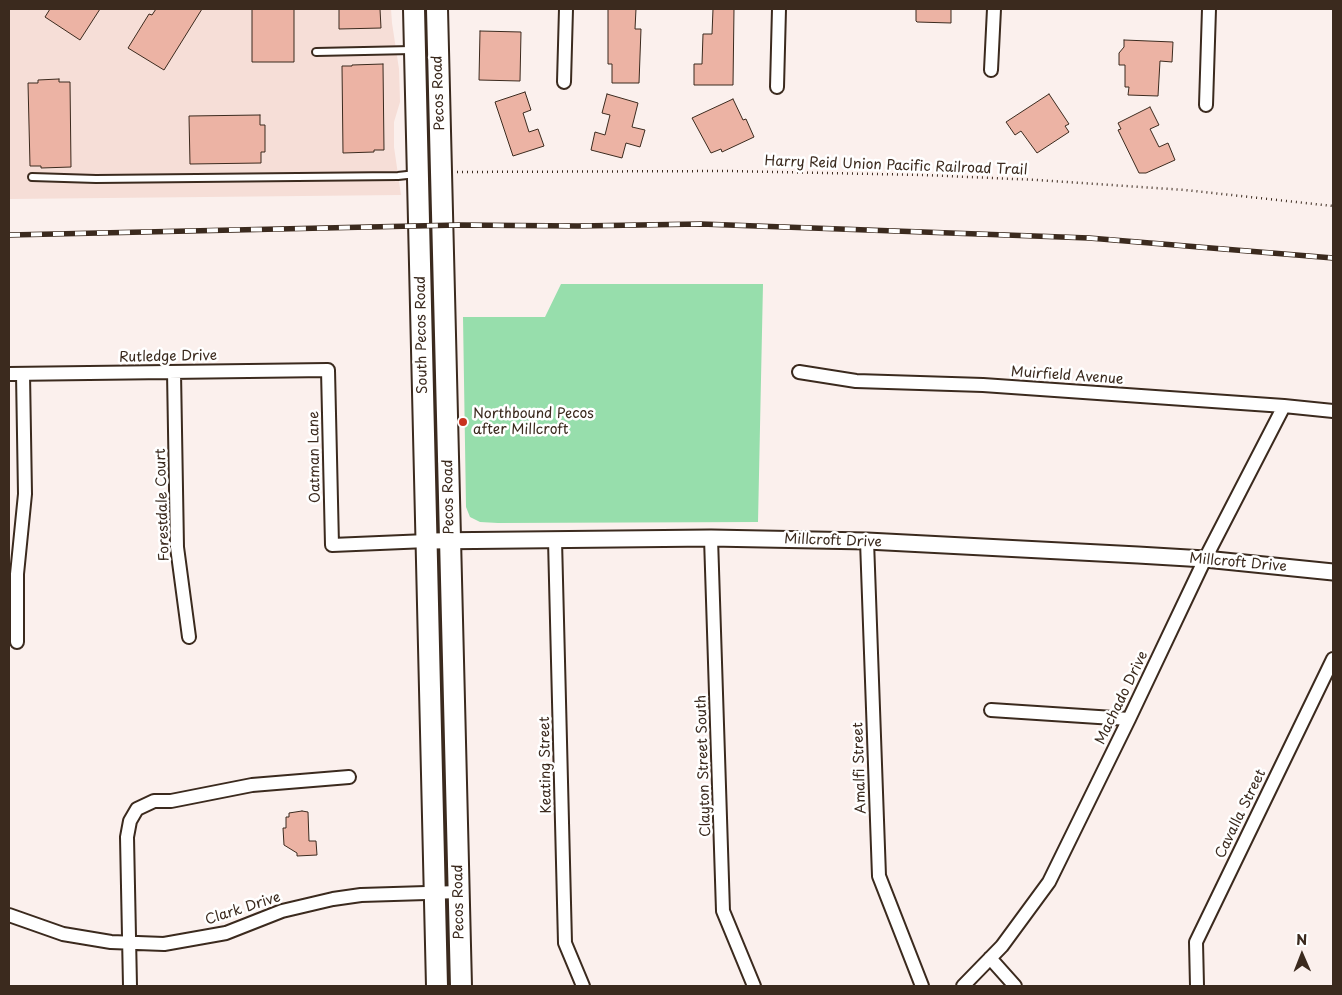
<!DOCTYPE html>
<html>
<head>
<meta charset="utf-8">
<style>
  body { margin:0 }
  #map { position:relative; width:1342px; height:995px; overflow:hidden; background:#fbf0ed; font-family:"Playpen Sans",sans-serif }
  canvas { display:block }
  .frame { position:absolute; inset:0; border:10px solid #3b2a1e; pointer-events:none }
  .north { position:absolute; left:1277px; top:930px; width:50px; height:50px; -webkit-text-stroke:4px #fff; paint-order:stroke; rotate:359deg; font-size:14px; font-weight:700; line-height:20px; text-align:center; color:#3b2a1e }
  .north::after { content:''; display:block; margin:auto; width:18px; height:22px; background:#3b2a1e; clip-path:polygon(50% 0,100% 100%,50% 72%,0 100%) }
</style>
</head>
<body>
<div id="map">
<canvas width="1342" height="995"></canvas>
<div class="frame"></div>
<div class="north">N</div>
</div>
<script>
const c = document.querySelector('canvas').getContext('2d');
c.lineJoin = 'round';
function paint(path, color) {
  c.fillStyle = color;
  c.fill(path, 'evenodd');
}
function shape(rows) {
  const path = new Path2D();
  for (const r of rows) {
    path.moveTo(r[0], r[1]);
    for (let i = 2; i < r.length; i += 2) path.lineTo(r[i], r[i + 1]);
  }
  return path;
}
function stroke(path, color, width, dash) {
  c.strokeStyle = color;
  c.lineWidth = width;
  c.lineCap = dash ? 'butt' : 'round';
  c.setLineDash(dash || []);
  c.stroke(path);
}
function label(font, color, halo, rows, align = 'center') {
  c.font = font + ' "Playpen Sans",sans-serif';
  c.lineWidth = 5;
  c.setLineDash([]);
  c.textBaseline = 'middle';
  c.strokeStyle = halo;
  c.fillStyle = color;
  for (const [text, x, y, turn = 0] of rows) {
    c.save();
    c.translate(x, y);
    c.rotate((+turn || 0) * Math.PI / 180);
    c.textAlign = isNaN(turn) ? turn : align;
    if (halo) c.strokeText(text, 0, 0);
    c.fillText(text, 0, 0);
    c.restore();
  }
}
const built = shape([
  [9,9,391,9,392,23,399,69,400,102,394,122,394,147,401,195,9,199]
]);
const green = shape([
  [561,284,763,284,758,522,498,523,480,522,470,517,466,507,463,317,545,317]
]);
const building = shape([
  [50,9,100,9,80,40,45,17,50,9],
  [156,9,202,9,164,70,128,48,149,14,152,15,156,9],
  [252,9,294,9,294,62,252,62,252,9],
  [339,9,380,9,381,28,339,29,339,9],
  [608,9,636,9,635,29,641,29,639,83,612,83,612,64,608,64,608,9],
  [713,9,734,9,733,85,694,85,694,64,702,64,703,34,712,34,713,9],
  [916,9,951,9,951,23,917,22,916,21,916,9],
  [480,31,521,32,520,81,479,80,480,31],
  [1124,40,1173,42,1172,62,1160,61,1158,96,1128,95,1129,87,1125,87,1125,65,1119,65,1119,53,1124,47,1124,40],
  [383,64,384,150,374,150,374,152,343,153,342,66,352,66,352,65,383,64],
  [59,79,59,82,70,82,71,167,41,168,41,166,30,166,28,83,38,83,38,80,59,79],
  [525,92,531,110,523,113,529,132,538,129,544,146,513,156,495,102,525,92],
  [607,94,638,103,632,127,645,130,640,147,626,143,622,158,591,150,595,132,605,135,610,115,602,113,607,94],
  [1049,94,1069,124,1065,126,1069,132,1037,153,1021,131,1015,135,1006,122,1049,94],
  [733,99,743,120,746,119,754,137,722,152,721,149,711,153,692,118,733,99],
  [1150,107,1159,125,1150,129,1159,147,1168,143,1175,160,1146,173,1139,173,1118,130,1121,129,1118,123,1150,107],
  [260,115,260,125,265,125,265,152,261,152,261,163,190,164,189,116,260,115],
  [302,811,308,812,309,841,316,841,317,855,297,856,297,853,284,845,283,828,286,828,286,817,289,817,289,813,302,811]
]);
const path = shape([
  [457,172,727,171,924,175,1037,180,1185,190,1333,206]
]);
const service = shape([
  [316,52,412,50],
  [32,177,96,179,398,176,416,174]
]);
const minor = shape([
  [991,70,994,9],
  [564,82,566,9],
  [777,87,779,9],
  [1206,105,1209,9],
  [174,372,177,547,189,637],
  [799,372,856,381,983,385,1284,406,1333,411],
  [9,374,328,370,332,545,427,541],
  [711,538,723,911,754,986],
  [555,540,565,943,583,986],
  [867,541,879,876,922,986],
  [17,642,17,574,25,494,23,374],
  [991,710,1129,719],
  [9,915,63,934,111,942,164,944,226,933,282,911,333,899,361,895,459,892],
  [990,958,1015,986],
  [130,986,127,837,130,821,137,809,154,801,171,801,252,785,349,777],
  [963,986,1002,946,1049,882,1129,719,1205,559,1284,406],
  [1197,986,1196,942,1333,659]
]);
const tertiary = shape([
  [427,541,711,538,867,541,1138,555,1205,559,1333,572]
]);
const primary = shape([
  [414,9,437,986],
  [437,9,461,986]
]);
const rail = shape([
  [9,235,459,225,578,226,701,224,1089,238,1333,258]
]);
const markers = [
  [463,422,5,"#c8321e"]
];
const streetNames = [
  ["Pecos Road",439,93,-92],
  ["Harry Reid Union Pacific Railroad Trail",896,166,2],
  ["South Pecos Road",422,335,-91],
  ["Rutledge Drive",168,357,-1],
  ["Muirfield Avenue",1067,376,4],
  ["Oatman Lane",315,457,-91],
  ["Pecos Road",449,497,-91],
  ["Forestdale Court",163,505,-92],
  ["Millcroft Drive",833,541,2],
  ["Millcroft Drive",1238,563,5],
  ["Machado Drive",1122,698,-64],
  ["Keating Street",546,765,-91],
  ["Clayton Street South",704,766,-92],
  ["Amalfi Street",860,768,-92],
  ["Cavalla Street",1241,814,-64],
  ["Pecos Road",459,902,-91],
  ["Clark Drive",243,909,-18]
];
const poiNames = [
  ["Northbound Pecos",473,414],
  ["after Millcroft",473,430]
];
paint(built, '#f6ded7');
paint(green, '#97deac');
paint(building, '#ecb3a4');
stroke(building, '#3b2a1e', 1);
stroke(service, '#3b2a1e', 10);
stroke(minor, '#3b2a1e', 16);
stroke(tertiary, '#3b2a1e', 19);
stroke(primary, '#3b2a1e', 24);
stroke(path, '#3b2a1e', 2.5, [1, 4]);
stroke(service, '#fff', 6);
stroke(minor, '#fff', 12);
stroke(tertiary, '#fff', 15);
stroke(primary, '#fff', 20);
stroke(rail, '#3b2a1e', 5.5);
stroke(rail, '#fff', 4, [11]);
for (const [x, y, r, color] of markers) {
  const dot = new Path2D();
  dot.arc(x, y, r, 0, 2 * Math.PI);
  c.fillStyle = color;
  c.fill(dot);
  stroke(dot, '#fff', 2);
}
label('14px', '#3b2a1e', '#fff', streetNames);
label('14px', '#3b2a1e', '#fff', poiNames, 'left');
</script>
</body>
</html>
